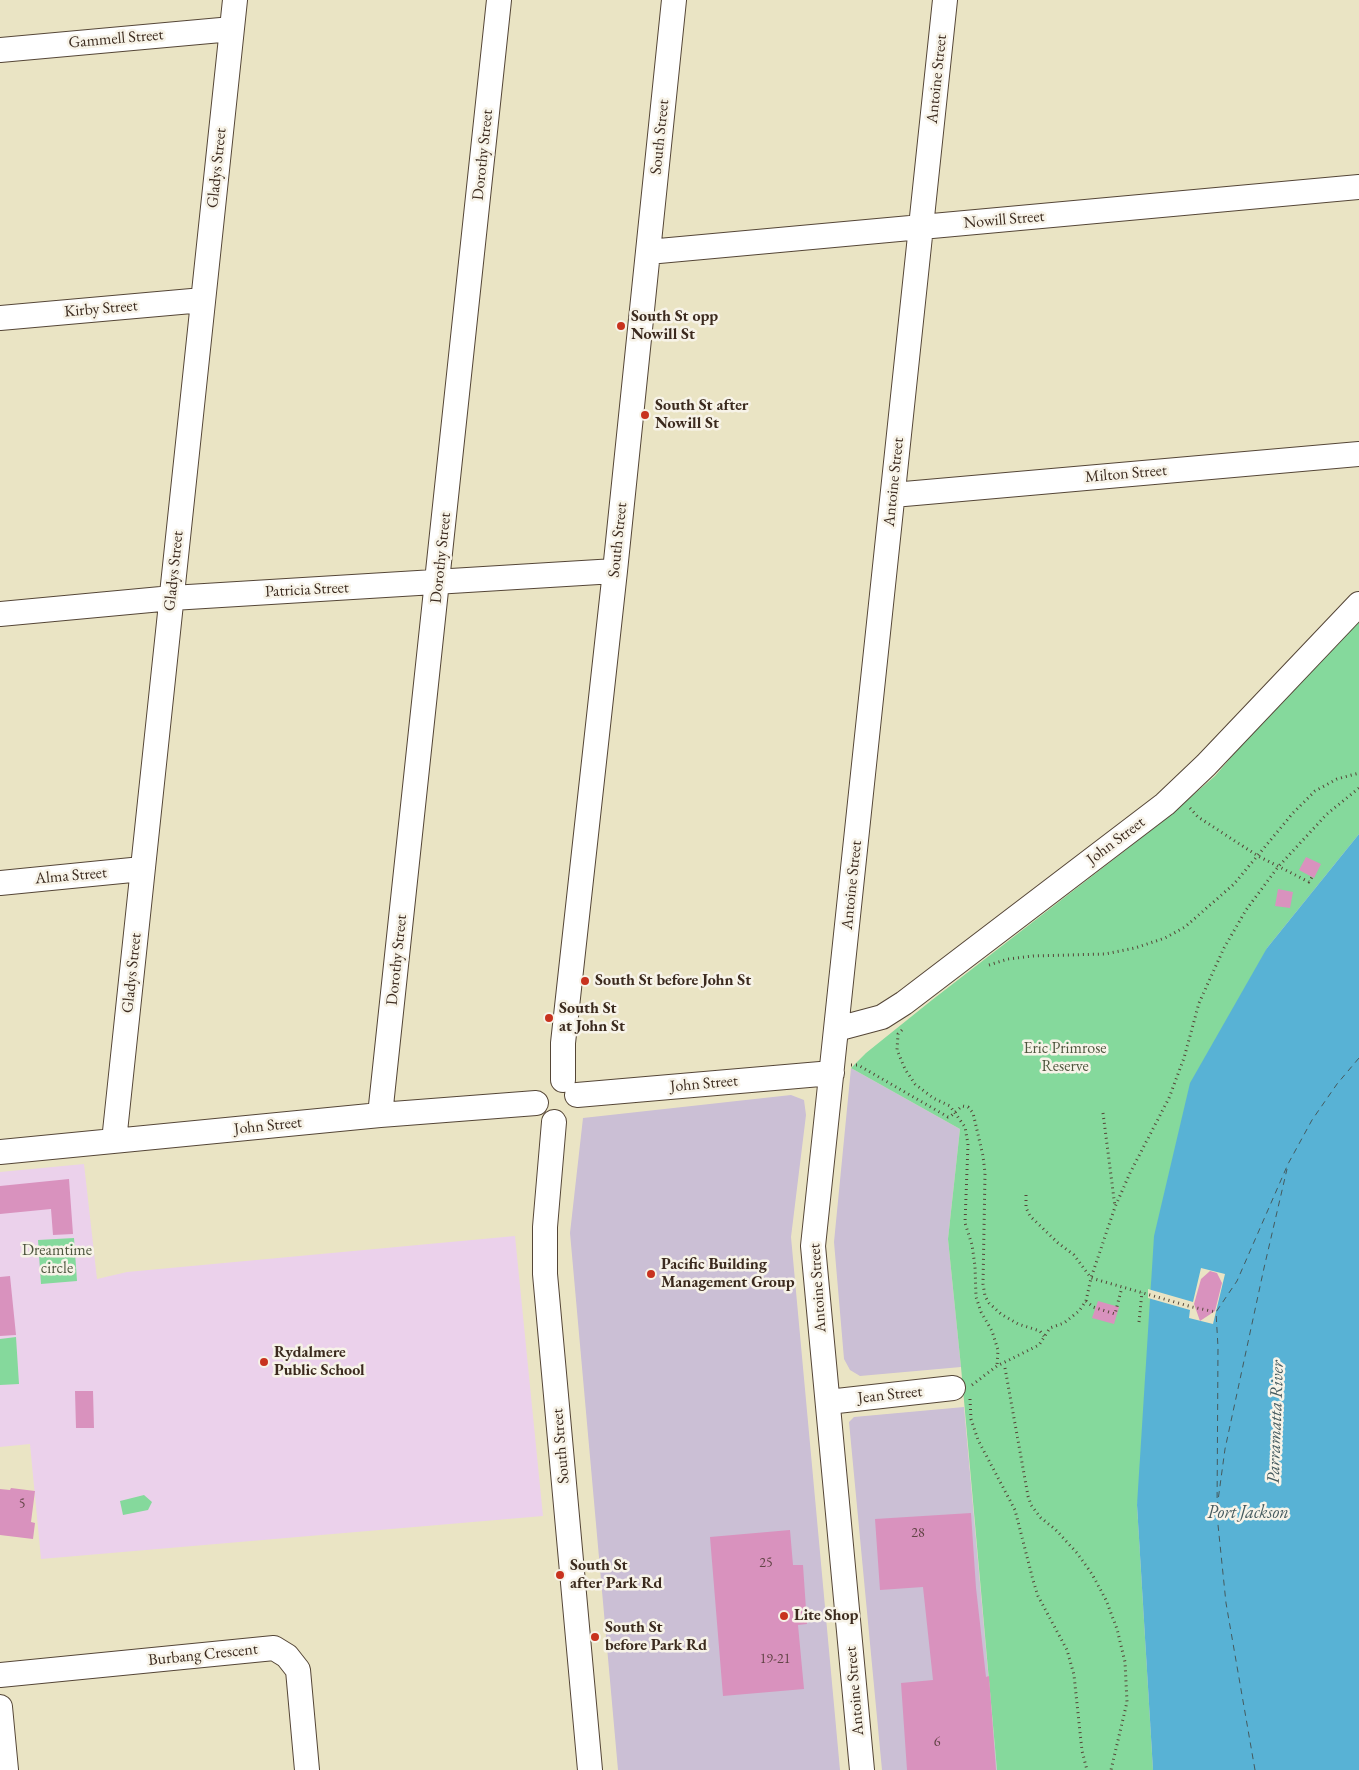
<!DOCTYPE html>
<html>
<head>
<meta charset="utf-8">
<style>
  body { margin:0 }
  canvas { display:block; background:#eae4c4 }
</style>
</head>
<body>
<canvas width="1359" height="1770"></canvas>
<script>
const c = document.querySelector('canvas').getContext('2d');
c.lineJoin = 'round';
function paint(path, color) {
  c.fillStyle = color;
  c.fill(path, 'evenodd');
}
function shape(rows) {
  const path = new Path2D();
  for (const r of rows) {
    path.moveTo(r[0], r[1]);
    for (let i = 2; i < r.length; i += 2) path.lineTo(r[i], r[i + 1]);
  }
  return path;
}
function stroke(path, color, width, dash) {
  c.strokeStyle = color;
  c.lineWidth = width;
  c.lineCap = dash ? 'butt' : 'round';
  c.setLineDash(dash || []);
  c.stroke(path);
}
function label(font, color, halo, rows, align = 'center') {
  c.font = font + ' "EB Garamond",serif';
  c.lineWidth = 5;
  c.setLineDash([]);
  c.textBaseline = 'middle';
  c.strokeStyle = halo;
  c.fillStyle = color;
  for (const [text, x, y, turn = 0] of rows) {
    c.save();
    c.translate(x, y);
    c.rotate((+turn || 0) * Math.PI / 180);
    c.textAlign = isNaN(turn) ? turn : align;
    if (halo) c.strokeText(text, 0, 0);
    c.fillText(text, 0, 0);
    c.restore();
  }
}
const built = shape([
  [84,1164,97,1279,127,1272,515,1236,543,1516,41,1559,30,1444,0,1447,0,1172]
]);
const industrial = shape([
  [851,1068,960,1129,948,1239,961,1367,860,1376,850,1370,844,1359,834,1242],
  [791,1095,804,1100,806,1115,791,1237,840,1770,618,1770,570,1233,583,1118],
  [964,1407,997,1770,882,1770,849,1422,854,1417]
]);
const green = shape([
  [1359,615,1359,834,1267,948,1137,1505,1153,1770,997,1770,961,1367,948,1239,960,1129,851,1068,866,1053,932,1000,1162,822,1215,776,1323,650],
  [74,1238,77,1281,41,1284,38,1240],
  [16,1337,19,1384,0,1385,0,1339],
  [144,1495,152,1502,148,1510,123,1515,120,1501]
]);
const water = shape([
  [1359,834,1359,1770,1153,1770,1137,1505,1154,1236,1190,1083,1267,948]
]);
const pier = shape([
  [1201,1268,1225,1274,1213,1324,1189,1318,1190,1310,1148,1298,1148,1289,1193,1302]
]);
const ferry = shape([
  [1217,1508,1225,1449,1264,1268,1287,1169],
  [1255,1770,1226,1603,1217,1515,1218,1347,1216,1312,1237,1281,1288,1164,1312,1120,1337,1084,1359,1058]
]);
const building = shape([
  [1306,857,1321,864,1314,878,1299,870],
  [1278,889,1293,892,1290,908,1275,906],
  [69,1179,73,1234,53,1235,51,1209,0,1214,0,1186],
  [1210,1271,1217,1273,1222,1283,1215,1311,1200,1321,1194,1304,1201,1279],
  [10,1276,16,1335,0,1336,0,1277],
  [1098,1301,1119,1307,1114,1324,1092,1318],
  [75,1391,93,1391,94,1428,76,1428],
  [11,1488,35,1491,31,1522,35,1523,33,1539,0,1535,0,1489,10,1490],
  [971,1513,976,1588,986,1677,989,1676,996,1770,907,1770,901,1683,933,1680,923,1587,880,1590,875,1519],
  [790,1530,793,1565,803,1565,807,1624,798,1625,804,1689,723,1696,710,1537]
]);
const path = shape([
  [1190,808,1198,817,1258,856,1309,882,1312,877],
  [989,965,1008,959,1033,956,1105,954,1135,948,1165,938,1185,927,1234,884,1293,813,1315,791,1337,779,1359,773],
  [902,1030,898,1034,897,1050,905,1069,915,1084,933,1098,950,1106,965,1127,968,1144,965,1223,972,1245,975,1266,976,1297,981,1312,992,1331,998,1350,997,1366],
  [851,1065,858,1065,948,1117,951,1116,962,1106,968,1107,973,1113,983,1156,985,1173,983,1284,985,1296,989,1303,1001,1314,1018,1324,1040,1331,1044,1336],
  [1103,1113,1115,1207],
  [1026,1195,1026,1208,1030,1216,1058,1243,1074,1255,1091,1278,1192,1307,1216,1312],
  [1086,1301,1093,1307,1115,1314,1122,1287],
  [1139,1322,1142,1292],
  [1005,1368,1028,1496,1031,1505,1041,1518,1055,1529,1077,1553,1092,1574,1106,1600,1117,1629,1125,1662,1127,1702,1111,1770],
  [972,1385,997,1366,1039,1345,1050,1328,1064,1323,1079,1311,1086,1301,1091,1278,1115,1207,1130,1173,1169,1098,1184,1058,1199,1003,1224,948,1246,910,1278,867,1327,814,1359,788],
  [970,1399,971,1419,978,1440,1015,1510,1033,1580,1038,1596,1067,1650,1074,1675,1082,1751,1087,1770]
]);
const minor = shape([
  [0,50,232,29],
  [648,252,1359,187],
  [0,318,203,300],
  [893,495,1359,454],
  [0,614,172,598,615,571],
  [0,883,142,869],
  [837,1029,882,1017,904,1003,1165,804,1206,765,1359,604],
  [563,1080,563,1043,615,571,674,0],
  [577,1095,832,1073],
  [380,1115,499,0],
  [554,1122,545,1227,545,1274,590,1770],
  [114,1141,235,0],
  [0,1152,380,1115,536,1103],
  [828,1402,953,1388],
  [0,1675,274,1648,287,1656,298,1670,307,1770],
  [0,1707,6,1770],
  [862,1770,813,1246,945,0]
]);
const markers = [
  [621,326,5,"#c8321e"],
  [645,415,5,"#c8321e"],
  [585,981,5,"#c8321e"],
  [549,1018,5,"#c8321e"],
  [651,1274,5,"#c8321e"],
  [264,1362,5,"#c8321e"],
  [560,1575,5,"#c8321e"],
  [784,1616,5,"#c8321e"],
  [595,1637,5,"#c8321e"]
];
const numberNames = [
  ["5",22,1504],
  ["28",918,1533],
  ["25",766,1563],
  ["19-21",775,1659],
  ["6",937,1742]
];
const streetNames = [
  ["Gammell Street",116,39,-5],
  ["Antoine Street",937,79,-84],
  ["South Street",660,137,-84],
  ["Dorothy Street",483,155,-84],
  ["Gladys Street",217,168,-84],
  ["Nowill Street",1004,220,-5],
  ["Kirby Street",101,309,-5],
  ["Milton Street",1126,474,-5],
  ["Antoine Street",894,482,-84],
  ["South Street",618,540,-84],
  ["Dorothy Street",441,558,-84],
  ["Gladys Street",174,571,-84],
  ["Patricia Street",307,590,-3],
  ["John Street",1116,841,-37],
  ["Alma Street",71,876,-5],
  ["Antoine Street",852,885,-84],
  ["Dorothy Street",397,960,-84],
  ["Gladys Street",132,973,-84],
  ["John Street",704,1084,-5],
  ["John Street",268,1126,-6],
  ["Antoine Street",818,1288,-94],
  ["Jean Street",890,1395,-6],
  ["South Street",561,1446,-95],
  ["Burbang Crescent",203,1655,-6],
  ["Antoine Street",855,1691,-95]
];
const poiNames = [
  ["South St opp",631,317],
  ["Nowill St",631,335],
  ["South St after",655,406],
  ["Nowill St",655,424],
  ["South St before John St",595,981],
  ["South St",559,1009],
  ["at John St",559,1027],
  ["Pacific Building",661,1265],
  ["Management Group",661,1283],
  ["Rydalmere",274,1353],
  ["Public School",274,1371],
  ["South St",570,1566],
  ["after Park Rd",570,1584],
  ["Lite Shop",794,1616],
  ["South St",605,1628],
  ["before Park Rd",605,1646]
];
const parkNames = [
  ["Eric Primrose",1065,1049],
  ["Reserve",1065,1067],
  ["Dreamtime",57,1251],
  ["circle",57,1269]
];
const waterNames = [
  ["Parramatta River",1276,1422,-88],
  ["Port Jackson",1248,1513]
];
paint(built, '#ebd1eb');
paint(industrial, '#cbbfd5');
paint(green, '#85d99c');
paint(water, '#58b2d5');
paint(pier, '#eae4c4');
stroke(ferry, '#455a5e', 1, [6, 5]);
paint(building, '#d992be');
stroke(minor, '#554637', 26);
stroke(path, '#554637', 3, [1, 4]);
stroke(minor, '#fff', 24);
for (const [x, y, r, color] of markers) {
  const dot = new Path2D();
  dot.arc(x, y, r, 0, 2 * Math.PI);
  c.fillStyle = color;
  c.fill(dot);
  stroke(dot, '#f7f3e8', 2);
}
label('14px', '#624446', null, numberNames);
label('16px', '#3b2a1e', '#f7f3e8', streetNames);
label('bold 16px', '#3b2a1e', '#f7f3e8', poiNames, 'left');
label('16px', '#4e563e', '#f7f3e8', parkNames);
label('italic 18px', '#455a5e', '#f7f3e8', waterNames);
</script>
</body>
</html>
